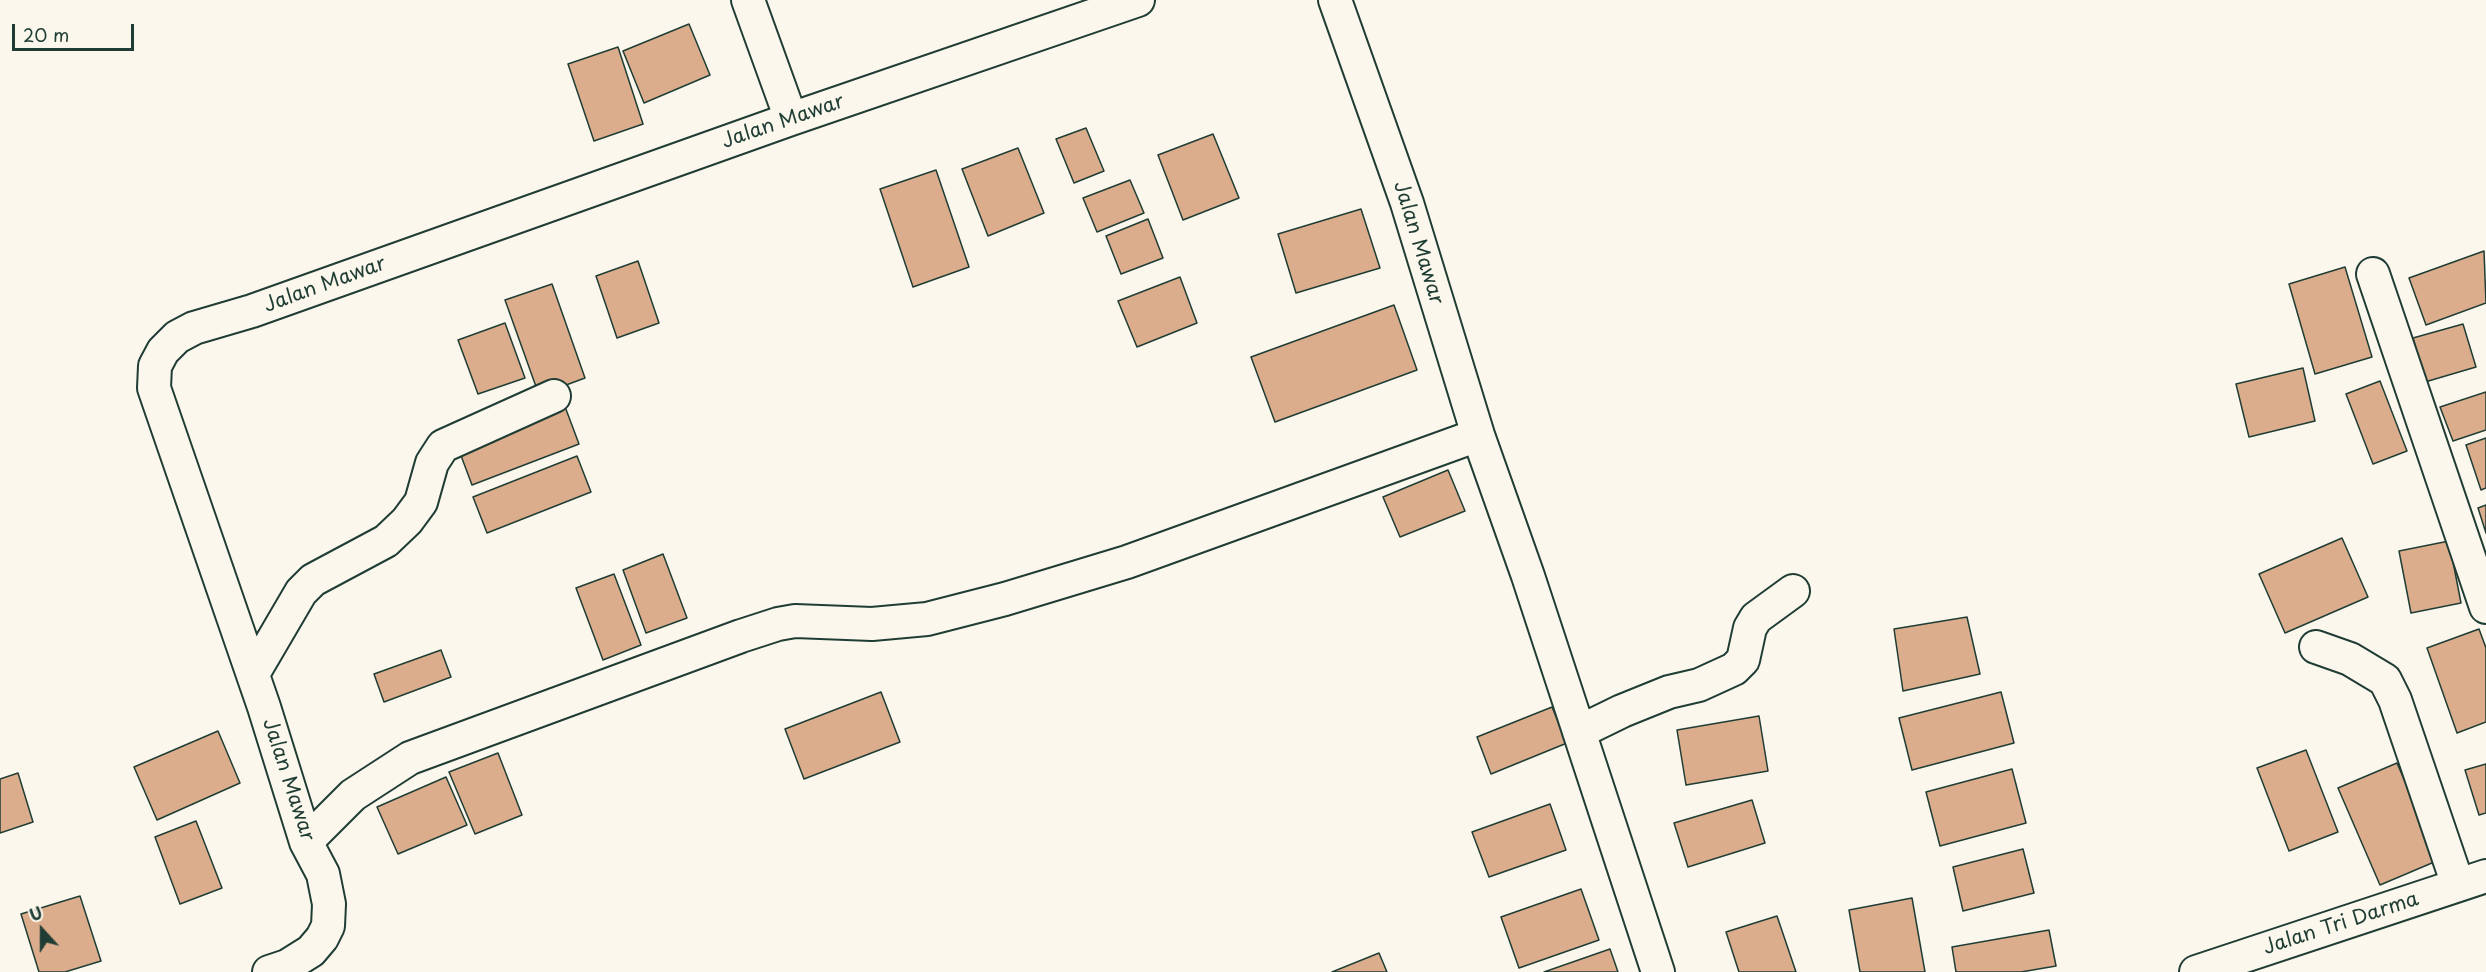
<!DOCTYPE html>
<html>
<head>
<meta charset="utf-8">
<style>
  body { margin:0 }
  #map { position:relative; width:2486px; height:972px; overflow:hidden; background:#fbf7ec; font-family:"Playpen Sans",sans-serif }
  canvas { display:block }
  .north { position:absolute; left:12px; top:900px; width:60px; height:60px; -webkit-text-stroke:4px #fbf7ec; paint-order:stroke; rotate:339deg; font-size:16px; font-weight:700; line-height:24px; text-align:center; color:#1f3d34 }
  .north::after { content:''; display:block; margin:auto; width:21px; height:27px; background:#1f3d34; clip-path:polygon(50% 0,100% 100%,50% 72%,0 100%) }
  .scale { position:absolute; left:12px; top:24px; width:122px; height:27px; box-sizing:border-box; border:3px solid #1f3d34; border-top:0; padding-left:8px; font-size:18px; line-height:21px; white-space:nowrap; color:#1f3d34; -webkit-text-stroke:4px #fbf7ec; paint-order:stroke }
</style>
</head>
<body>
<div id="map">
<canvas width="2486" height="972"></canvas>
<div class="north">U</div>
<div class="scale">20 m</div>
</div>
<script>
const c = document.querySelector('canvas').getContext('2d');
c.lineJoin = 'round';
function paint(path, color) {
  c.fillStyle = color;
  c.fill(path, 'evenodd');
}
function shape(rows) {
  const path = new Path2D();
  for (const r of rows) {
    path.moveTo(r[0], r[1]);
    for (let i = 2; i < r.length; i += 2) path.lineTo(r[i], r[i + 1]);
  }
  return path;
}
function stroke(path, color, width, dash) {
  c.strokeStyle = color;
  c.lineWidth = width;
  c.lineCap = dash ? 'butt' : 'round';
  c.setLineDash(dash || []);
  c.stroke(path);
}
function label(font, color, halo, rows, align = 'center') {
  c.font = font + ' "Playpen Sans",sans-serif';
  c.lineWidth = 6;
  c.setLineDash([]);
  c.textBaseline = 'middle';
  c.strokeStyle = halo;
  c.fillStyle = color;
  for (const [text, x, y, turn = 0] of rows) {
    c.save();
    c.translate(x, y);
    c.rotate((+turn || 0) * Math.PI / 180);
    c.textAlign = isNaN(turn) ? turn : align;
    if (halo) c.strokeText(text, 0, 0);
    c.fillText(text, 0, 0);
    c.restore();
  }
}
const building = shape([
  [689,24,710,75,644,103,623,51,689,24],
  [618,47,643,124,594,141,568,64,618,47],
  [1086,128,1104,171,1074,183,1056,139,1086,128],
  [1213,134,1239,198,1183,220,1158,155,1213,134],
  [1018,148,1044,213,988,236,962,169,1018,148],
  [936,170,969,267,913,287,880,189,936,170],
  [1130,180,1144,213,1097,232,1083,198,1130,180],
  [1361,209,1380,268,1296,293,1278,234,1361,209],
  [1148,219,1163,258,1121,274,1106,236,1148,219],
  [2484,251,2486,303,2426,325,2409,278,2484,251],
  [638,261,659,323,617,338,596,276,638,261],
  [2345,267,2372,357,2315,374,2289,284,2345,267],
  [1180,277,1197,323,1137,347,1118,301,1180,277],
  [552,284,585,378,539,395,505,300,552,284],
  [1394,305,1417,370,1275,422,1251,357,1394,305],
  [505,323,525,378,478,394,458,340,505,323],
  [2463,324,2476,367,2425,382,2413,338,2463,324],
  [2303,368,2315,421,2249,437,2236,384,2303,368],
  [2380,381,2407,451,2373,464,2346,394,2380,381],
  [2486,392,2486,430,2453,441,2440,407,2486,392],
  [564,404,579,444,472,485,457,445,564,404],
  [2486,438,2486,488,2481,490,2466,445,2486,438],
  [577,456,591,492,487,533,473,497,577,456],
  [1448,470,1465,511,1400,537,1383,497,1448,470],
  [2486,505,2486,533,2478,508,2486,505],
  [2342,538,2368,597,2285,633,2259,574,2342,538],
  [2449,541,2461,603,2411,613,2399,551,2449,541],
  [663,554,687,618,646,633,623,570,663,554],
  [614,574,641,645,603,660,576,588,614,574],
  [1967,617,1980,674,1903,691,1894,629,1967,617],
  [2479,629,2486,648,2486,722,2457,733,2427,648,2479,629],
  [441,650,451,677,384,702,374,674,441,650],
  [881,692,900,742,804,779,785,729,881,692],
  [2001,692,2014,743,1912,770,1899,718,2001,692],
  [1552,707,1567,743,1491,774,1477,737,1552,707],
  [1759,716,1768,771,1686,785,1677,730,1759,716],
  [218,731,240,783,157,820,134,767,218,731],
  [2306,750,2338,832,2289,851,2257,768,2306,750],
  [498,753,522,815,475,834,449,772,498,753],
  [2397,763,2439,860,2380,885,2338,788,2397,763],
  [2486,764,2486,813,2479,815,2465,770,2486,764],
  [2012,769,2026,823,1940,846,1926,792,2012,769],
  [18,773,33,822,0,833,0,779,18,773],
  [446,777,467,825,398,854,377,807,446,777],
  [1752,800,1765,843,1688,867,1674,823,1752,800],
  [1550,804,1566,850,1489,877,1472,832,1550,804],
  [196,821,222,888,180,904,155,837,196,821],
  [2023,849,2034,893,1963,911,1953,867,2023,849],
  [1581,889,1599,940,1519,968,1501,917,1581,889],
  [80,896,101,961,65,972,39,972,21,914,80,896],
  [1912,898,1925,972,1860,972,1849,910,1912,898],
  [1777,916,1796,972,1739,972,1726,932,1777,916],
  [2049,930,2056,966,2021,972,1956,972,1952,947,2049,930],
  [1610,949,1618,972,1544,972,1610,949],
  [1379,953,1387,972,1332,972,1379,953]
]);
const street = shape([
  [748,0,791,119],
  [1335,0,1407,203,1478,435,1528,576,1658,972],
  [2373,274,2486,607],
  [2316,647,2350,659,2385,680,2395,700,2458,885],
  [253,674,301,592,313,580,386,541,407,521,421,502,432,463,443,446,554,396],
  [1579,732,1622,711,1669,692,1699,685,1734,669,1743,660,1750,628,1756,618,1793,591],
  [306,842,353,795,410,758,741,636,778,624,795,621,872,624,927,619,1005,599,1127,562,1478,435],
  [269,972,287,966,311,951,322,938,328,926,329,904,323,874,306,842,264,707,154,388,155,366,163,351,177,337,194,328,252,311,791,119,1138,0],
  [2196,972,2486,876]
]);
const streetNames = [
  ["Jalan Mawar",783,122,-19],
  ["Jalan Mawar",1418,243,73],
  ["Jalan Mawar",325,285,-20],
  ["Jalan Mawar",288,780,72],
  ["Jalan Tri Darma",2341,924,-18]
];
paint(building, '#dbad8d');
stroke(building, '#1f3d34', 1.5);
stroke(street, '#1f3d34', 36);
stroke(street, '#fbf7ec', 32);
label('20px', '#1f3d34', '#fbf7ec', streetNames);
</script>
</body>
</html>
